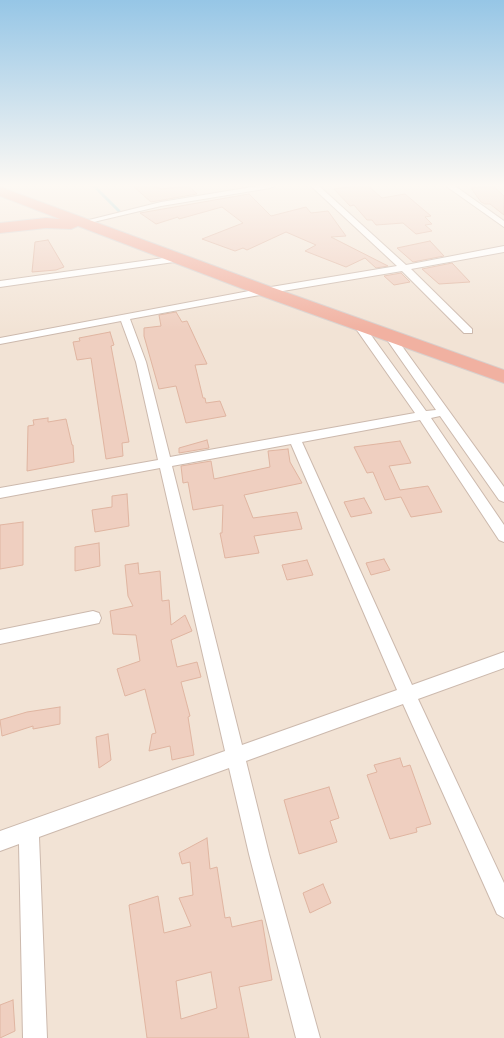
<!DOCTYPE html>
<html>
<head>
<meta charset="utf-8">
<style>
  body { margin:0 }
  canvas { display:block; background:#fbf2e6 }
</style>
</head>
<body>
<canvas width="504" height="1038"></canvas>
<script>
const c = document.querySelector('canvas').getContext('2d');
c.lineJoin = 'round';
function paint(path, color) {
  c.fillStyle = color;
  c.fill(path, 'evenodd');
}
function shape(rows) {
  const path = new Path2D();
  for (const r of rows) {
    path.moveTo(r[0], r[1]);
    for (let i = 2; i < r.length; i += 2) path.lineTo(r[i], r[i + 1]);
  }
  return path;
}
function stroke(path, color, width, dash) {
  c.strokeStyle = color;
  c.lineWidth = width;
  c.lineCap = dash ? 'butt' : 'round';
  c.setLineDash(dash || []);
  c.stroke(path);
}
const residential = shape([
  [0,186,504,186,504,1038,0,1038]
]);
const stream = shape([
  [94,186,119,211]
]);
const building = shape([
  [133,186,155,186,161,189,189,186,197,194,151,202,133,186],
  [355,186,368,186,382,198,405,194,431,216,425,217,432,224,425,225,432,231,416,234,403,223,376,225,372,220,367,220,354,205,350,206,334,189,355,186],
  [493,186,504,196,504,215,490,204,485,204,481,202,471,188,493,186],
  [249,194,271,216,306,207,311,213,328,211,346,236,331,237,388,266,376,268,365,258,346,267,305,251,316,245,286,232,247,250,243,248,235,251,202,239,243,223,222,207,179,219,178,217,156,224,140,213,249,194],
  [48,240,64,267,56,270,32,272,35,242,48,240],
  [430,241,444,256,413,262,397,248,430,241],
  [452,263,470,282,439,284,422,269,452,263],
  [401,273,410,282,394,285,384,276,401,273],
  [176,312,182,322,187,321,207,364,195,365,203,398,205,398,206,403,220,401,226,416,186,423,176,386,159,389,144,336,144,328,161,326,159,315,176,312],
  [110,332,114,345,111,346,129,442,122,443,123,456,106,459,91,358,77,360,73,342,80,341,79,338,110,332],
  [48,418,48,422,66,419,72,445,73,445,74,462,27,471,28,426,34,425,33,420,48,418],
  [207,440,209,448,179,453,179,448,207,440],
  [400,441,411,463,389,466,400,490,428,486,442,512,411,517,401,497,385,500,373,472,367,473,354,447,400,441],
  [288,449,290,462,302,483,244,495,253,518,297,512,302,529,254,536,259,553,225,558,220,533,222,533,223,505,193,510,188,482,183,483,181,466,211,461,214,479,270,467,268,451,288,449],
  [127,494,129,526,95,532,92,510,112,507,112,496,127,494],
  [364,498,372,513,351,517,344,502,364,498],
  [23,522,23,565,0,569,0,525,23,522],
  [99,543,100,566,75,571,75,547,99,543],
  [384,559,390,570,371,575,366,563,384,559],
  [307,560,313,575,287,580,282,565,307,560],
  [138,563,139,574,160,571,162,601,169,600,171,625,185,615,192,631,171,640,177,667,197,662,201,677,181,682,190,716,188,717,194,755,172,760,170,746,149,751,152,734,156,733,145,689,125,696,117,669,140,661,136,635,113,634,110,611,133,606,128,596,125,565,138,563],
  [60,707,60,724,33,729,33,726,2,736,0,720,27,712,60,707],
  [108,734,111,760,99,768,96,737,108,734],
  [400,758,403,767,410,765,431,824,416,828,417,832,390,839,367,775,377,772,374,765,400,758],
  [329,787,339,818,330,821,337,842,299,854,284,800,329,787],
  [207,838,210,869,217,867,225,918,230,917,232,927,262,920,272,980,239,987,249,1038,147,1038,129,905,158,896,164,933,191,926,179,898,193,895,190,862,182,864,179,853,207,838],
  [211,972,217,1008,181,1019,176,981,211,972],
  [323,884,331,903,310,913,303,893,323,884],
  [13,1000,15,1031,0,1038,0,1005,13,1000]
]);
const street = shape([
  [258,186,274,186,270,188,161,206,85,224,81,222,161,202,258,186],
  [311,186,319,186,406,265,504,246,504,252,411,269,472,329,472,333,464,333,402,271,265,294,130,319,146,362,170,457,415,413,354,326,359,323,363,324,426,411,436,410,385,337,390,334,394,335,504,487,504,502,499,500,440,416,431,418,504,525,504,542,499,540,420,420,302,442,412,685,504,652,504,668,418,699,504,883,504,918,497,914,403,704,246,761,269,854,320,1038,296,1038,249,854,229,768,39,837,47,1038,23,1038,19,844,0,851,0,831,225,751,160,468,0,498,0,488,158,460,136,362,121,321,0,344,0,338,265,288,397,266,311,186],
  [291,444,397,690,242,745,172,466,291,444],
  [446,186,455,186,504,221,504,227,446,186],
  [178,256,182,259,181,261,0,287,0,281,178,256],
  [93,611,99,613,101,618,99,623,0,644,0,630,93,611]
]);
const highway = shape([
  [0,187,271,287,504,370,504,383,259,295,78,226,71,229,46,228,0,233,0,223,46,218,60,219,0,196,0,187]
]);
paint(residential, '#f2e3d5');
stroke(stream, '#a3d0d5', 3);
paint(building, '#efcfc0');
stroke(building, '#e0b5a1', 1);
stroke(street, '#ccb9ad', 2);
stroke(highway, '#d8d0cd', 2);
paint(street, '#fff');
paint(highway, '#f1b1a1');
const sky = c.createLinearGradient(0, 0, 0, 331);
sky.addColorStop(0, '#96c6e6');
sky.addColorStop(0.56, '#fdf9f4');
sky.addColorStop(1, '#fdf9f400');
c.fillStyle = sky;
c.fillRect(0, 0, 504, 331);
</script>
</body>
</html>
